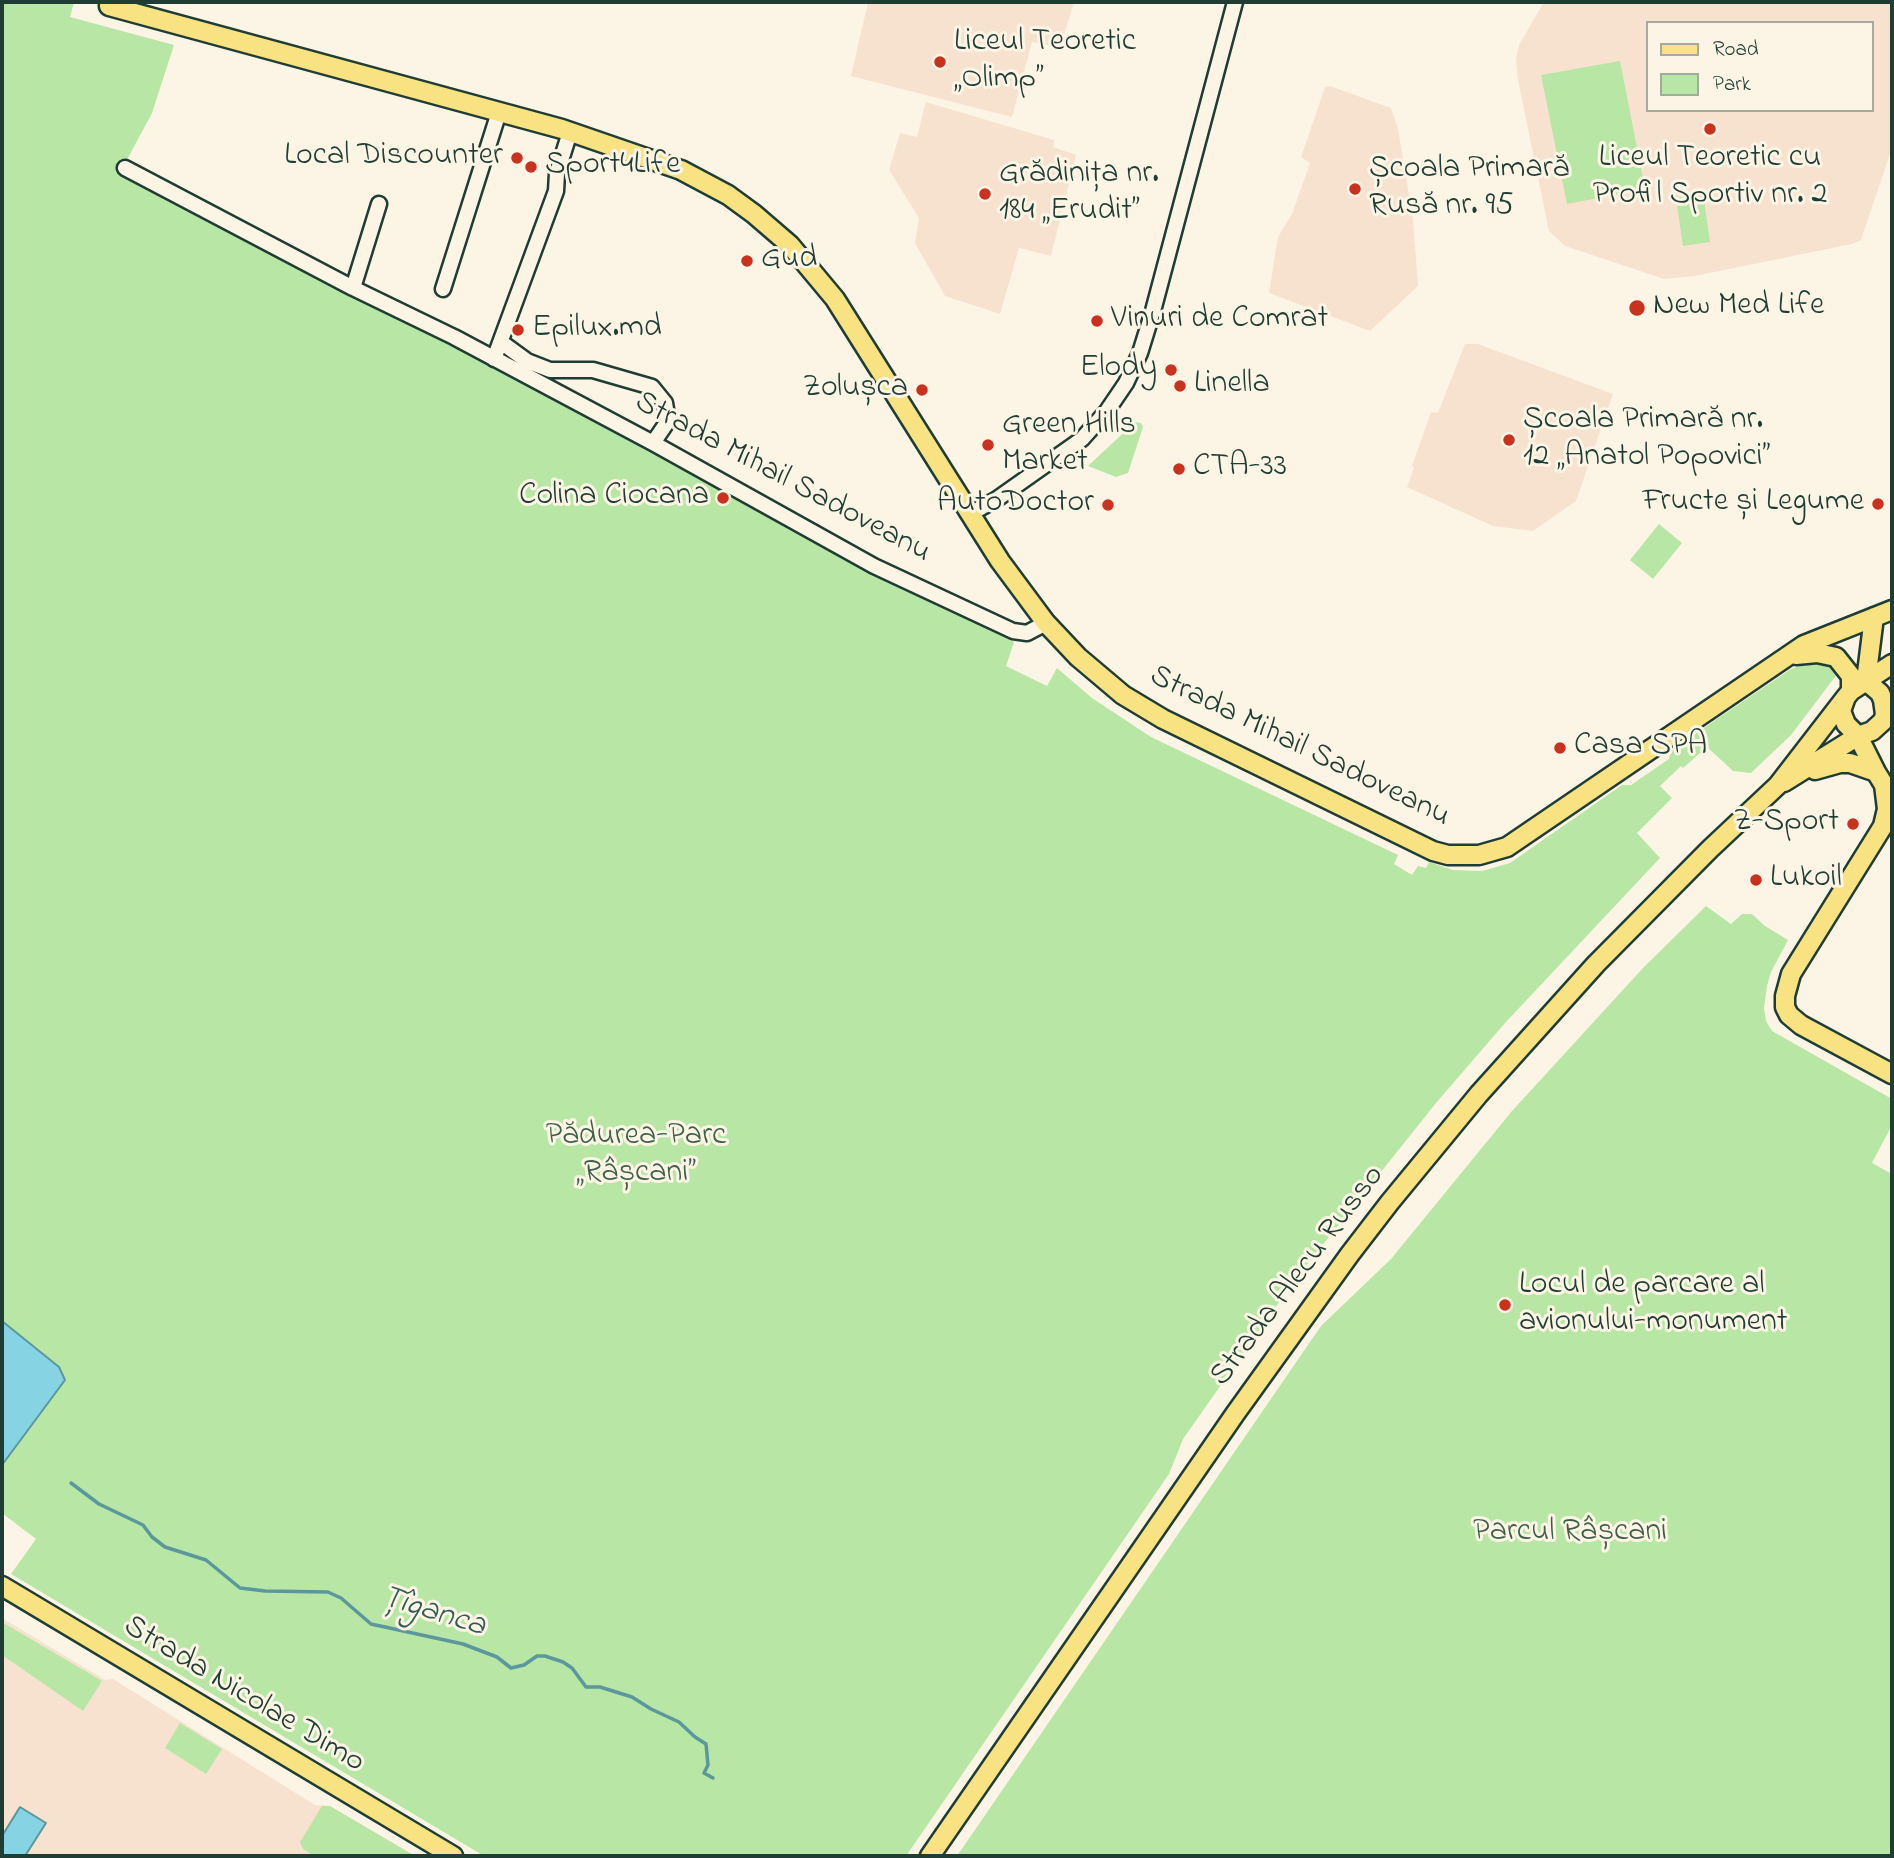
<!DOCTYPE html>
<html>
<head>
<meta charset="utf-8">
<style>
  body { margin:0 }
  #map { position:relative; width:1894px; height:1858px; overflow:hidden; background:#fcf5e5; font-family:"Indie Flower",sans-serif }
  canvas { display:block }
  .frame { position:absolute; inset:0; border:4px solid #1f3d34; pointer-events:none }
  .legend { position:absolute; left:1646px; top:21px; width:228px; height:91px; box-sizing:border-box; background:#fcf5e5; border:2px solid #a4ab9e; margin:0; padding:9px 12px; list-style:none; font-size:21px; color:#1f3d34 }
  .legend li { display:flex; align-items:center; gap:14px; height:35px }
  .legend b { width:35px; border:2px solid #a4ab9e }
</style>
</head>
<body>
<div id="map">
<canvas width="1894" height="1858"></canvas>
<div class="frame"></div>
<ul class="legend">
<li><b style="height:9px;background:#f8e281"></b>Road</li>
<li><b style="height:19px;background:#b8e6a4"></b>Park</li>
</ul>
</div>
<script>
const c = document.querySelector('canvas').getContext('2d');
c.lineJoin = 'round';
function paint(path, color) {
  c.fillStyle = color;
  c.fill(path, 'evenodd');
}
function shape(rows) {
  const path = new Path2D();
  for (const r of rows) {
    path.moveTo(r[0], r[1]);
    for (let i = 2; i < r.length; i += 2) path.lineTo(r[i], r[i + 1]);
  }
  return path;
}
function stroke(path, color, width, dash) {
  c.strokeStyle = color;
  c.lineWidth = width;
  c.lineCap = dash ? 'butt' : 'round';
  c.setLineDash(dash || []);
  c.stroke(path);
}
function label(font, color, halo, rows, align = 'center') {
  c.font = font + ' "Indie Flower",sans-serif';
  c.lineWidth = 6;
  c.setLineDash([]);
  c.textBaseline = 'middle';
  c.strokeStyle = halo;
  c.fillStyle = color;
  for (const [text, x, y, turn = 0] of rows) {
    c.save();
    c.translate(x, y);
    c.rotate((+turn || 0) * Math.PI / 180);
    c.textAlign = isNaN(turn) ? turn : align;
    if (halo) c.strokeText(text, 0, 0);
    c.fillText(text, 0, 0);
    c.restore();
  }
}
const built = shape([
  [868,2,1074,2,1060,48,1032,42,1012,117,851,76],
  [1544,2,1883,2,1892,5,1892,148,1861,240,1852,244,1695,276,1664,279,1565,246,1549,231,1518,80,1516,59,1519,45],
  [1647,23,1871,23,1871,110,1647,110],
  [1330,86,1391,108,1398,129,1413,219,1418,286,1370,331,1269,293,1278,237,1292,214,1310,163,1301,157,1325,87],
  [926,102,1054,140,1053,147,1076,155,1051,256,1019,248,1000,314,945,296,915,243,919,218,889,170,900,133,917,137],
  [1465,344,1478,344,1613,394,1576,501,1533,531,1493,526,1407,487,1414,468,1412,466,1431,412,1438,413],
  [2,1618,105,1680,113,1679,315,1805,330,1806,415,1856,2,1856]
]);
const green = shape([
  [2,2,74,2,70,17,174,45,152,113,122,169,657,453,877,574,1006,635,1014,642,1006,666,1047,686,1057,668,1092,698,1151,737,1398,855,1394,864,1412,875,1418,866,1426,868,1429,862,1453,870,1482,871,1510,863,1622,785,1631,785,1669,759,1671,750,1791,669,1813,661,1831,665,1838,673,1791,735,1751,773,1733,771,1707,747,1683,768,1681,766,1660,786,1672,798,1637,833,1660,858,1505,1023,1436,1103,1294,1281,1183,1439,1169,1474,906,1856,484,1856,11,1574,36,1539,2,1513,2,1465,65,1380,59,1367,2,1321],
  [1620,61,1645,189,1567,204,1541,75],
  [1703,193,1710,242,1683,246,1676,198],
  [1135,422,1141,423,1143,427,1128,473,1116,477,1088,466],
  [1659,524,1682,543,1653,579,1630,560],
  [1706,906,1731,924,1742,914,1752,914,1765,926,1788,940,1771,972,1767,986,1764,1008,1766,1021,1772,1031,1892,1099,1892,1125,1872,1163,1892,1174,1892,1856,957,1856,1321,1326,1391,1259,1512,1111,1643,968],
  [2,1622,102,1681,83,1711,2,1655],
  [180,1723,222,1749,206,1774,165,1748],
  [322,1806,330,1806,415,1856,314,1856,303,1849,300,1842]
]);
const water = shape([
  [2,1321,59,1367,65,1380,2,1465,2,1321],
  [20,1807,46,1823,25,1856,2,1856,2,1836,20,1807]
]);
const stream = shape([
  [71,1483,99,1504,143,1525,152,1537,165,1547,206,1560,240,1588,265,1591,328,1592,341,1598,371,1624,463,1644,497,1657,511,1668,524,1665,537,1656,545,1656,563,1662,572,1668,586,1687,600,1687,632,1697,651,1709,679,1722,695,1737,706,1744,708,1765,704,1773,713,1778]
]);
const minor = shape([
  [125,168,353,288,454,337,653,443,874,566,1013,631,1027,633,1046,623],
  [353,288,379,204],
  [443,289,499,112],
  [501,342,527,361,550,370,593,370,652,387,665,403,668,421,653,443],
  [494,359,556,191,557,173,570,132],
  [970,514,997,499,1082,439,1107,411,1126,383,1140,353,1153,311,1235,2]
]);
const major = shape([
  [110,2,109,6,562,129,681,170,728,195,754,214,790,245,835,299,1000,561,1046,623,1078,657,1123,695,1163,719,1433,851,1448,855,1479,855,1507,847,1804,645,1892,610],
  [1796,655,1817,653,1836,657,1851,676,1851,691],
  [1892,664,1851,691,1846,697,1841,711,1846,724,1858,736,1876,772,1884,785,1887,809,1883,826,1791,974,1785,996,1785,1007,1789,1015,1801,1025,1892,1074],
  [1866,681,1874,617],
  [1815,770,1840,763,1850,763,1876,772],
  [1784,782,1858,736,1872,731,1883,721,1885,714,1883,700,1880,693,1866,681],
  [2,1586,453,1856],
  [930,1856,1235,1414,1350,1254,1390,1202,1479,1094,1596,964,1710,849,1778,785,1846,697]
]);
const markers = [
  [940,62,7,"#c8321e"],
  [1710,129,7,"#c8321e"],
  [517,158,7,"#c8321e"],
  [531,167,7,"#c8321e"],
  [1355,189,7,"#c8321e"],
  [985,194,7,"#c8321e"],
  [747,261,7,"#c8321e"],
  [1637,308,9,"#c8321e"],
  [1097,321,7,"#c8321e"],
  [518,330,7,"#c8321e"],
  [1171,370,7,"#c8321e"],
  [1180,386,7,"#c8321e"],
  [922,390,7,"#c8321e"],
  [1509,440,7,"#c8321e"],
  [988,445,7,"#c8321e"],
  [1179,469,7,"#c8321e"],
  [723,498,7,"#c8321e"],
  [1878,504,7,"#c8321e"],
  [1108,505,7,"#c8321e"],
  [1560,748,7,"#c8321e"],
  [1853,824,7,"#c8321e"],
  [1756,880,7,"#c8321e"],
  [1505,1305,7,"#c8321e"]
];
const poiNames = [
  ["Liceul Teoretic",954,44],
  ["„Olimp”",954,81],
  ["Local Discounter",503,158,"right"],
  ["Liceul Teoretic cu",1710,160,"center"],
  ["Profil Sportiv nr. 2",1710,197,"center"],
  ["Sport4Life",545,167],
  ["Școala Primară",1369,171],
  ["Rusă nr. 95",1369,208],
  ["Grădinița nr.",999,176],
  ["184 „Erudit”",999,213],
  ["Gud",761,261],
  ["New Med Life",1653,308],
  ["Vinuri de Comrat",1111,321],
  ["Epilux.md",532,330],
  ["Elody",1157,370,"right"],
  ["Linella",1194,386],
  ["Zolușca",908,390,"right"],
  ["Școala Primară nr.",1523,422],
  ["12 „Anatol Popovici”",1523,459],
  ["Green Hills",1002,427],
  ["Market",1002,464],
  ["CTA-33",1193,469],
  ["Colina Ciocana",709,498,"right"],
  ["Fructe și Legume",1864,504,"right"],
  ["AutoDoctor",1094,505,"right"],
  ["Casa SPA",1574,748],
  ["Z-Sport",1839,824,"right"],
  ["Lukoil",1770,880],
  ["Locul de parcare al",1519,1287],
  ["avionului-monument",1519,1324]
];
const streetNames = [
  ["Strada Mihail Sadoveanu",782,479,28],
  ["Strada Mihail Sadoveanu",1299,748,26],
  ["Strada Alecu Russo",1299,1277,-53],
  ["Strada Nicolae Dimo",243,1696,31]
];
const parkNames = [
  ["Pădurea-Parc",636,1138],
  ["„Râșcani”",636,1175],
  ["Parcul Râșcani",1570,1534]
];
const waterNames = [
  ["Țîganca",433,1614,17]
];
paint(built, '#f7e2d0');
paint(green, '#b8e6a4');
paint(water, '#85d3e3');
stroke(water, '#5c979d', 2);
stroke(stream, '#5c979d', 3.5);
stroke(minor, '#1f3d34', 19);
stroke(major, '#1f3d34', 23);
stroke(minor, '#fcf5e5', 14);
stroke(major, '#f8e281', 18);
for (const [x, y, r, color] of markers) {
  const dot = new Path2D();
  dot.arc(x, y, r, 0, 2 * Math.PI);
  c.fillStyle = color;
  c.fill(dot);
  stroke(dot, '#fcf5e5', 2.5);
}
label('32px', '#1f3d34', '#fcf5e5', poiNames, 'left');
label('32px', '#1f3d34', '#fcf5e5', streetNames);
label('32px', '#3e5f4a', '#fcf5e5', parkNames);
label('italic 33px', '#335b57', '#fcf5e5', waterNames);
</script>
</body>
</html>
